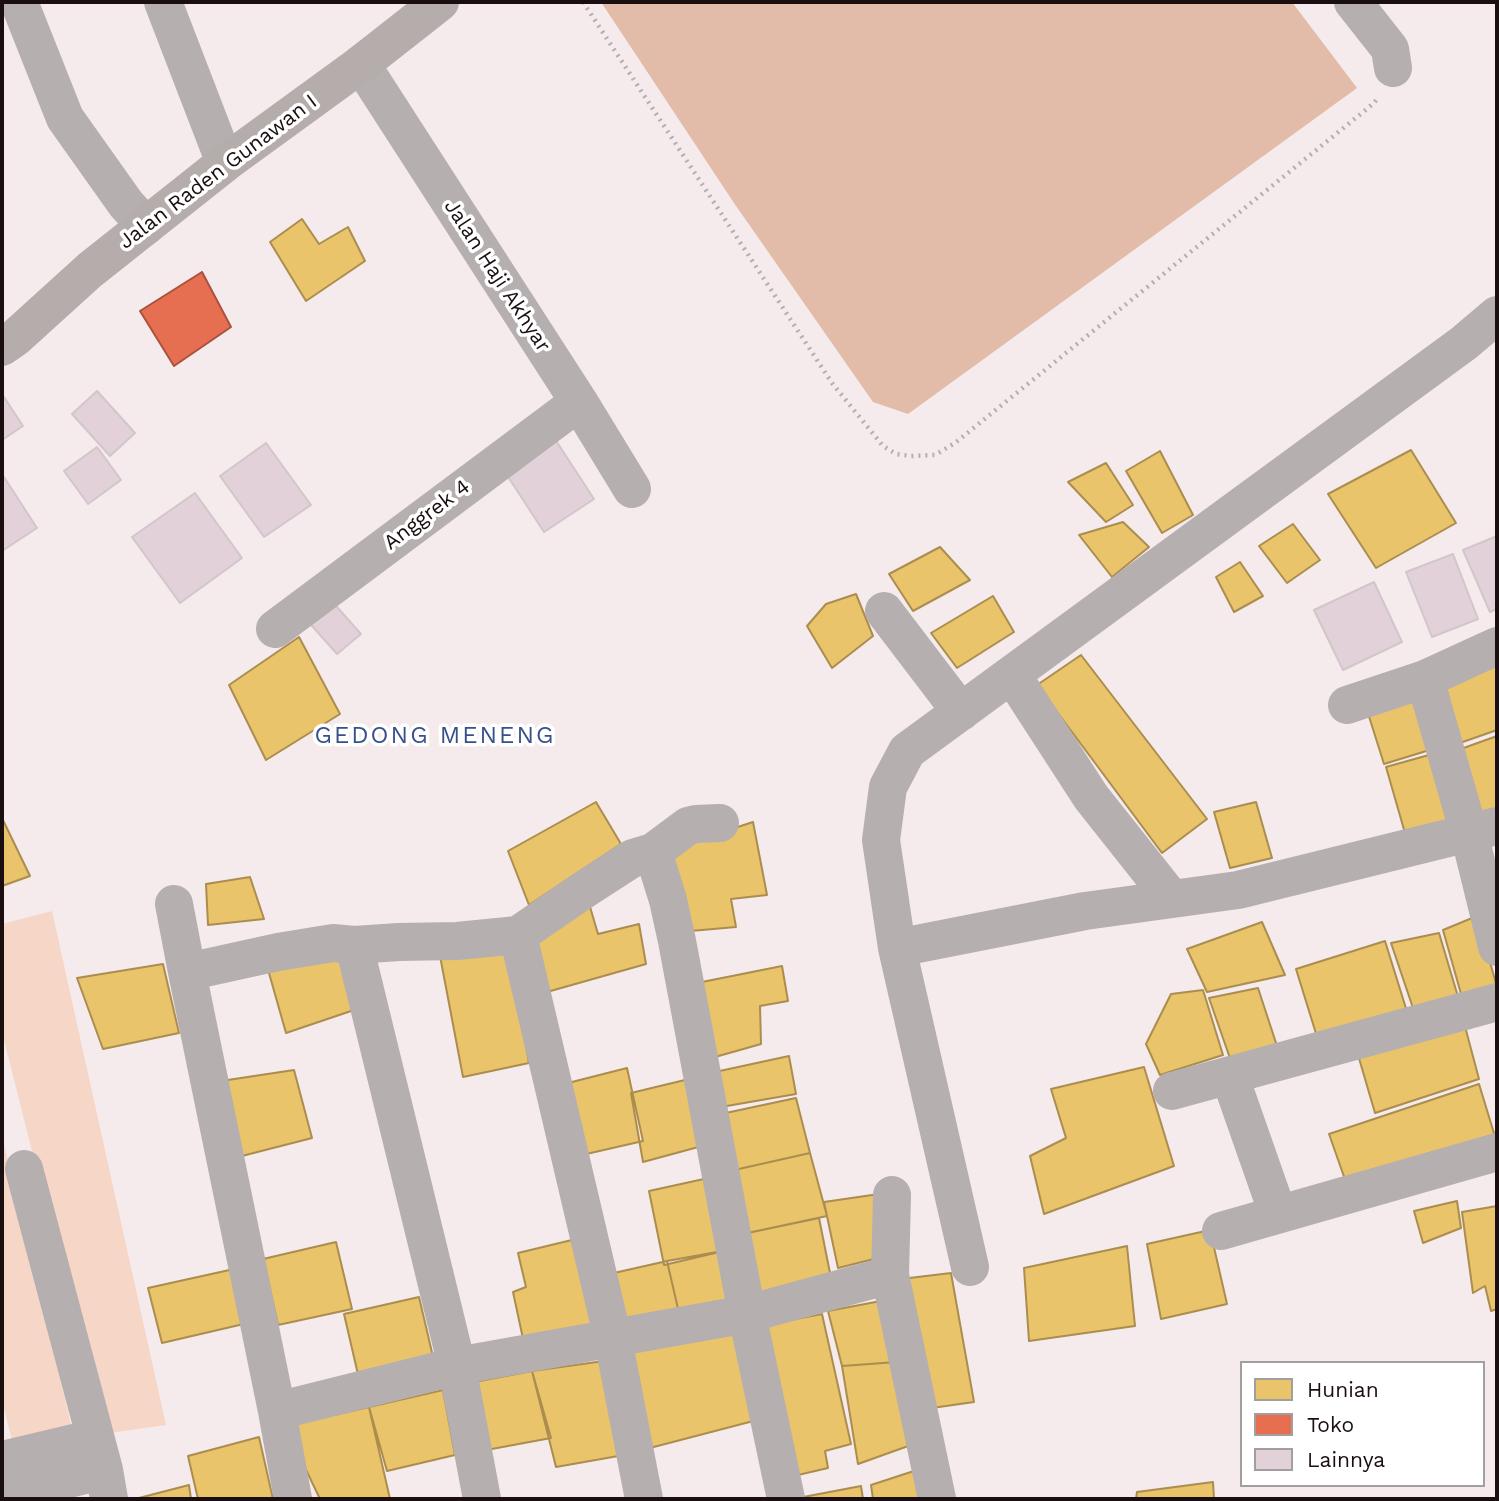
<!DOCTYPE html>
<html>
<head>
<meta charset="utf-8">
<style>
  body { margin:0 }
  #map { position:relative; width:1499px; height:1501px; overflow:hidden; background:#f5eaec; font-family:"Work Sans",sans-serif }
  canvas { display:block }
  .frame { position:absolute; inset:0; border:4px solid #1a0e10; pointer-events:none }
  .legend { position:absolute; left:1240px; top:1361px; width:245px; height:126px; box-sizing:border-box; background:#fff; border:2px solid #a39f9f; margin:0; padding:9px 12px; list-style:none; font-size:21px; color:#1a0e10 }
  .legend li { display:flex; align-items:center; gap:14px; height:35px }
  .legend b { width:35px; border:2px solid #a39f9f }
</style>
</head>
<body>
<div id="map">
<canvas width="1499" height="1501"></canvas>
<div class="frame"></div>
<ul class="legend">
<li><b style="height:19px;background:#e9c46a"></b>Hunian</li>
<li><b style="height:19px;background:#e76f51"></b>Toko</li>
<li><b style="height:19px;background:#e3d1d9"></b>Lainnya</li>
</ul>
</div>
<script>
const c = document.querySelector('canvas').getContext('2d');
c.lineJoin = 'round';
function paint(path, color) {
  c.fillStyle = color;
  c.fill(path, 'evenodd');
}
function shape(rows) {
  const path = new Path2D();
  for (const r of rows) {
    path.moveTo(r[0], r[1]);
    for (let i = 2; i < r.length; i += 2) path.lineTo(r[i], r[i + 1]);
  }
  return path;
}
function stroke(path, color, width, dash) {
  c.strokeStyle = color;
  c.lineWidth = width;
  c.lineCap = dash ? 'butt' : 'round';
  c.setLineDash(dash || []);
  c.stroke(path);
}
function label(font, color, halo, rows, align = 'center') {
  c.font = font + ' "Work Sans",sans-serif';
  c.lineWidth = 7;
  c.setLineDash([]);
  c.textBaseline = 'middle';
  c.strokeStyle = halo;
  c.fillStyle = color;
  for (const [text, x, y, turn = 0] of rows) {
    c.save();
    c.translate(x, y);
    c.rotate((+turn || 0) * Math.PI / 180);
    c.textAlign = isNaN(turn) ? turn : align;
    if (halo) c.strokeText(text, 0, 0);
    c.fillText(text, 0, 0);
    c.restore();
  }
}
const green = shape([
  [52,911,166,1425,103,1434,2,1032,2,924],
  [2,1136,72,1429,14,1448,2,1401]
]);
const forest = shape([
  [601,2,1292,2,1357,88,908,414,873,402,734,203]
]);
const homes = shape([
  [302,219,319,244,348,227,365,261,306,301,270,242,302,219],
  [1411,450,1456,523,1376,568,1328,494,1411,450],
  [1160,451,1193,515,1162,533,1126,471,1160,451],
  [1106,463,1133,505,1106,522,1068,482,1106,463],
  [1123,522,1149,547,1112,577,1079,535,1123,522],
  [1293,524,1320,560,1287,583,1259,546,1293,524],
  [940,547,970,580,913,611,889,574,940,547],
  [1240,562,1263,596,1234,612,1216,577,1240,562],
  [856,594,873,636,832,668,807,626,826,604,856,594],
  [993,596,1014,632,957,668,931,633,993,596],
  [299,637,340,714,266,760,229,685,299,637],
  [1081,655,1207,819,1162,853,1037,685,1081,655],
  [1497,659,1497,730,1457,744,1437,684,1497,659],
  [1418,691,1436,748,1384,764,1366,707,1418,691],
  [1497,736,1497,816,1478,821,1458,750,1497,736],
  [1436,753,1457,828,1407,840,1386,767,1436,753],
  [596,802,621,844,529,905,508,851,596,802],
  [1256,802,1272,858,1230,868,1214,812,1256,802],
  [2,818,30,876,2,886,2,818],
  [753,822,767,895,731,899,736,927,679,932,661,852,753,822],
  [250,877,264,919,208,925,206,884,250,877],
  [588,900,598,934,639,924,646,964,547,992,531,936,588,900],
  [1477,916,1497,987,1463,1001,1443,930,1477,916],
  [1262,922,1285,975,1207,992,1187,949,1262,922],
  [1439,933,1459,1000,1414,1011,1391,943,1439,933],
  [1385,941,1409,1018,1318,1040,1296,969,1385,941],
  [508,945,529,1063,463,1077,440,956,508,945],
  [336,948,354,1010,286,1033,267,966,336,948],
  [163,964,179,1033,103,1049,77,978,163,964],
  [782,966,788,1001,760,1006,761,1044,715,1057,702,982,782,966],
  [1258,988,1278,1049,1232,1064,1209,998,1258,988],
  [1203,990,1223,1055,1160,1075,1146,1044,1171,994,1203,990],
  [1463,1019,1479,1079,1375,1113,1356,1048,1463,1019],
  [789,1056,796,1094,721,1107,715,1072,789,1056],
  [1144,1067,1174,1166,1044,1214,1030,1156,1066,1138,1051,1089,1144,1067],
  [627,1068,643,1141,582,1155,564,1084,627,1068],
  [294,1070,312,1138,238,1157,221,1081,294,1070],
  [689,1079,702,1146,643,1162,631,1093,689,1079],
  [1479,1084,1497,1143,1348,1188,1329,1134,1479,1084],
  [796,1098,810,1153,730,1171,721,1114,796,1098],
  [810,1153,827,1216,743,1234,730,1171,810,1153],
  [713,1177,728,1250,664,1265,649,1191,713,1177],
  [879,1194,874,1259,838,1268,824,1202,879,1194],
  [1457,1201,1461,1228,1423,1243,1414,1211,1457,1201],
  [1497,1206,1497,1309,1491,1311,1485,1286,1473,1293,1462,1212,1497,1206],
  [819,1218,832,1283,756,1305,743,1234,819,1218],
  [1210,1230,1227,1304,1161,1319,1147,1244,1210,1230],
  [576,1239,602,1336,525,1348,513,1292,526,1287,518,1253,576,1239],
  [336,1242,352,1309,278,1325,263,1259,336,1242],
  [1127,1246,1135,1326,1029,1341,1024,1268,1127,1246],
  [728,1250,736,1303,679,1313,667,1261,728,1250],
  [667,1261,679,1313,619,1326,605,1275,667,1261],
  [234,1269,248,1323,162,1343,148,1288,234,1269],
  [951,1273,974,1402,925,1409,901,1279,951,1273],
  [419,1297,434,1361,360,1383,344,1314,419,1297],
  [886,1300,897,1362,842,1366,828,1311,886,1300],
  [822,1314,851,1444,825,1451,828,1468,798,1475,759,1326,822,1314],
  [739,1326,761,1419,646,1449,625,1351,739,1326],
  [604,1361,624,1455,556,1467,532,1371,604,1361],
  [897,1362,911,1445,858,1464,842,1366,897,1362],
  [532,1371,551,1438,481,1451,469,1383,532,1371],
  [443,1390,455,1455,387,1471,369,1407,443,1390],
  [369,1407,390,1499,320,1499,285,1426,369,1407],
  [259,1437,273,1499,198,1499,188,1456,259,1437],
  [917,1470,925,1499,873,1499,871,1485,917,1470],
  [1213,1482,1214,1499,1136,1499,1137,1492,1213,1482],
  [189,1485,191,1499,135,1499,189,1485],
  [861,1486,863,1499,798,1499,798,1498,861,1486]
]);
const shops = shape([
  [202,272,231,327,174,366,140,311,202,272]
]);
const building = shape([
  [97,391,135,433,110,456,72,414,97,391],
  [2,394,23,426,2,440,2,394],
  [551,433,594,499,544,532,501,466,551,433],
  [266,443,311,505,264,537,220,476,266,443],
  [97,447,121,480,88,504,64,471,97,447],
  [2,474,37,528,2,551,2,474],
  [195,493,242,558,180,603,132,537,195,493],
  [1497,536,1497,609,1490,612,1463,550,1497,536],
  [1453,554,1478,619,1432,637,1406,572,1453,554],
  [1374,582,1402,642,1343,670,1314,610,1374,582],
  [329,598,361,634,337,654,305,618,329,598]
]);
const path = shape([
  [583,2,832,383,883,446,896,454,911,456,935,455,955,443,1373,104,1377,99]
]);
const minor = shape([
  [19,2,65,118,126,204,146,226],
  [163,2,225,163],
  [1353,2,1390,49,1393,68],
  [361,64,579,402,632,489],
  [884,611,961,712],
  [275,629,579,402],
  [1012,675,1091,797,1171,898],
  [1425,679,1469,833,1497,947],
  [1347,705,1425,679,1497,646],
  [653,852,668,900,677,941,747,1314,786,1499],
  [174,904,187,972,277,1411,293,1499],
  [518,935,613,1339,644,1499],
  [354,945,457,1366,482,1499],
  [897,948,1085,911,1238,890,1497,826],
  [187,972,278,952,333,943,354,945,399,942,457,941,518,935,585,889,633,858,653,852,688,826,696,824,720,823],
  [1230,1077,1278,1214],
  [1172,1091,1497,1002],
  [24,1169,104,1470,109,1499],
  [892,1195,890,1275,937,1499],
  [1221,1231,1497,1152],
  [970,1267,897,948,881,840,888,787,897,770,907,751,1464,343,1497,315],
  [277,1411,457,1366,747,1314,890,1275],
  [2,1460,95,1438],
  [2,1496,104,1470]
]);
const highway = shape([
  [2,347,15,338,90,270,225,163,361,64,440,2]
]);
const streetNames = [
  ["Jalan Raden Gunawan I",218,172,-37],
  ["Jalan Haji Akhyar",497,276,57],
  ["Anggrek 4",427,515,-37]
];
const quarterNames = [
  ["GEDONG MENENG",435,736]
];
paint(green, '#f6d6c7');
paint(forest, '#e2bca9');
paint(homes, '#e9c46a');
stroke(homes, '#ab8d4f', 2);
paint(shops, '#e76f51');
stroke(shops, '#aa523e', 2);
paint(building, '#e3d1d9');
stroke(building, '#d1c6ca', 2);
stroke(path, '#b5aeaf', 4.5, [2, 5]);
stroke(minor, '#b5afb0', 38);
stroke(highway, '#b5adac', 38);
label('21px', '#1a0e10', '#fff', streetNames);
c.letterSpacing = '2px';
label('24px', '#36508a', '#fff', quarterNames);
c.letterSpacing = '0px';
</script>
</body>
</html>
